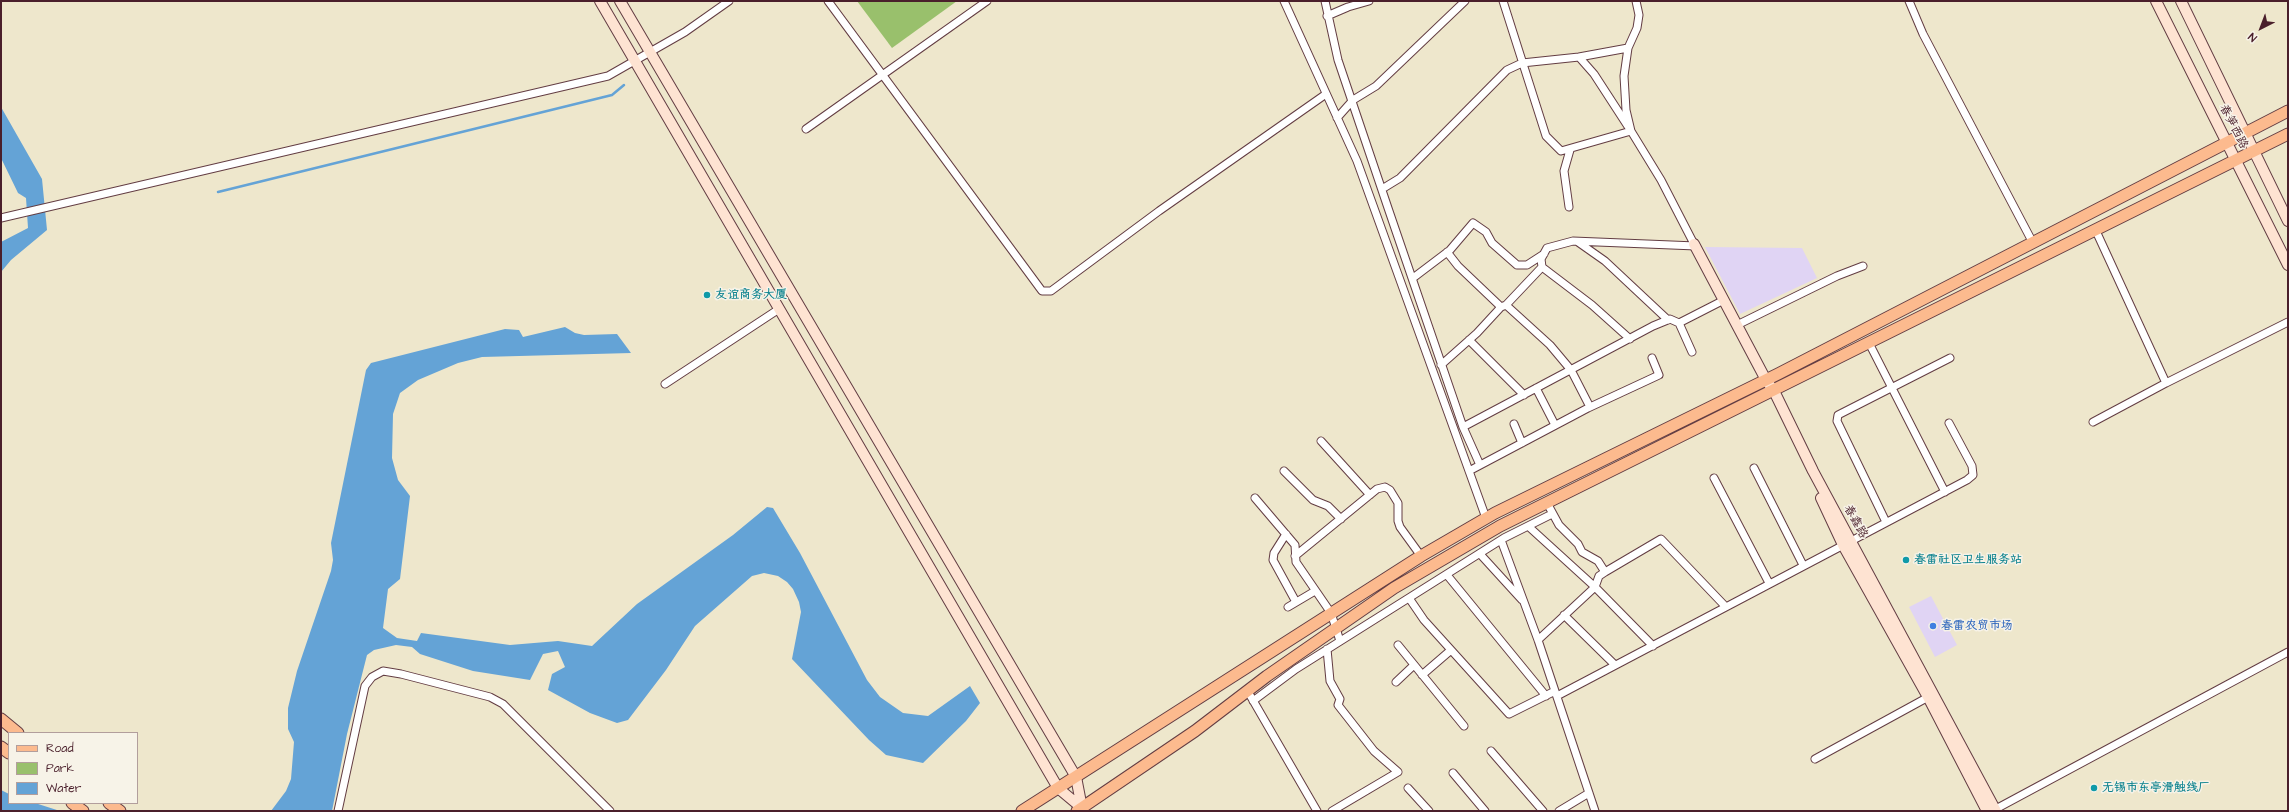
<!DOCTYPE html>
<html>
<head>
<meta charset="utf-8">
<style>
  body { margin:0 }
  #map { position:relative; width:2289px; height:812px; overflow:hidden; background:#eee7cc; font-family:"Architects Daughter",sans-serif }
  canvas { display:block }
  .frame { position:absolute; inset:0; border:2px solid #4a1f2b; pointer-events:none }
  .legend { position:absolute; left:8px; top:732px; width:130px; height:72px; box-sizing:border-box; background:#f7f3e8; border:1px solid #b29e9c; margin:0; padding:5px 7px; list-style:none; font-size:12px; color:#4a1f2b }
  .legend li { display:flex; align-items:center; gap:8px; height:20px }
  .legend b { width:20px; border:1px solid #b29e9c }
  .north { position:absolute; left:2241px; top:8px; width:40px; height:40px; -webkit-text-stroke:3px #f7f3e8; paint-order:stroke; rotate:222deg; font-size:11px; font-weight:700; line-height:16px; text-align:center; color:#4a1f2b }
  .north::after { content:''; display:block; margin:auto; width:14px; height:18px; background:#4a1f2b; clip-path:polygon(50% 0,100% 100%,50% 72%,0 100%) }
</style>
</head>
<body>
<div id="map">
<canvas width="2289" height="812"></canvas>
<div class="frame"></div>
<ul class="legend">
<li><b style="height:5px;background:#fcba8e"></b>Road</li>
<li><b style="height:11px;background:#99c06c"></b>Park</li>
<li><b style="height:11px;background:#64a3d6"></b>Water</li>
</ul>
<div class="north">N</div>
</div>
<script>
const c = document.querySelector('canvas').getContext('2d');
c.lineJoin = 'round';
function paint(path, color) {
  c.fillStyle = color;
  c.fill(path, 'evenodd');
}
function shape(rows) {
  const path = new Path2D();
  for (const r of rows) {
    path.moveTo(r[0], r[1]);
    for (let i = 2; i < r.length; i += 2) path.lineTo(r[i], r[i + 1]);
  }
  return path;
}
function stroke(path, color, width, dash) {
  c.strokeStyle = color;
  c.lineWidth = width;
  c.lineCap = dash ? 'butt' : 'round';
  c.setLineDash(dash || []);
  c.stroke(path);
}
function label(font, color, halo, rows, align = 'center') {
  c.font = font + ' "Architects Daughter","LXGW WenKai TC",sans-serif';
  c.lineWidth = 3;
  c.setLineDash([]);
  c.textBaseline = 'middle';
  c.strokeStyle = halo;
  c.fillStyle = color;
  for (const [text, x, y, turn = 0] of rows) {
    c.save();
    c.translate(x, y);
    c.rotate((+turn || 0) * Math.PI / 180);
    c.textAlign = isNaN(turn) ? turn : align;
    if (halo) c.strokeText(text, 0, 0);
    c.fillText(text, 0, 0);
    c.restore();
  }
}
const built = shape([
  [1705,247,1802,248,1817,278,1740,314],
  [1931,596,1957,645,1935,657,1909,607]
]);
const green = shape([
  [857,1,957,1,892,48]
]);
const water = shape([
  [1,107,42,179,47,230,11,260,1,272,1,242,28,228,26,198,18,193,1,158],
  [565,327,575,333,584,335,617,334,631,353,482,357,458,363,418,380,400,393,393,414,392,458,398,480,410,496,400,579,388,589,383,628,397,638,417,641,421,633,510,645,558,641,592,646,637,604,733,535,767,507,773,508,800,553,867,680,880,697,903,713,928,716,970,686,980,703,966,721,923,763,886,755,869,740,792,659,801,612,799,602,793,589,787,582,778,576,764,573,752,576,695,626,666,670,628,720,617,723,590,713,548,690,552,674,565,667,558,651,543,654,530,680,473,671,420,654,412,647,396,645,374,650,367,655,347,734,332,811,271,811,286,791,291,779,294,742,288,729,288,708,297,671,331,571,333,560,331,543,366,370,371,363,505,329,519,330,523,337],
  [1,790,9,794,9,803,35,803,60,811,1,811]
]);
const stream = shape([
  [218,192,612,95,624,85]
]);
const street = shape([
  [828,1,1042,291,1051,291,1159,211,1326,94],
  [1284,1,1357,161,1486,518],
  [1325,1,1338,60,1388,208,1463,427,1480,465],
  [1503,1,1546,136,1561,151,1631,131,1626,110,1624,76,1628,48,1637,28,1639,15,1636,1],
  [1909,1,1923,34,2033,243],
  [1327,16,1348,7,1369,1],
  [1579,57,1628,48],
  [1337,118,1353,100,1376,86,1465,1],
  [806,129,987,1],
  [1382,189,1400,178,1507,70,1522,63,1579,57,1594,74,1631,131,1661,180,1694,244],
  [1569,207,1564,171,1570,150],
  [1,218,608,76,685,32,729,1],
  [2096,231,2166,383],
  [1578,242,1605,261,1668,320],
  [1447,252,1458,266,1501,307],
  [1542,267,1592,305,1630,339],
  [1413,278,1450,250,1473,223,1486,232,1492,243,1517,265,1527,265,1544,254],
  [1506,305,1550,345,1571,370,1590,407],
  [1679,323,1692,352],
  [1737,325,1837,276,1863,266],
  [1469,340,1524,395],
  [1869,343,1945,492],
  [1441,365,1477,333,1501,307,1506,305,1542,267,1541,259,1547,248,1573,241,1696,246],
  [665,384,779,309],
  [1536,388,1555,425],
  [2093,422,2166,383,2288,322],
  [1514,424,1522,443],
  [1463,427,1653,326,1670,319,1679,323,1724,300],
  [1321,441,1370,495],
  [1754,468,1803,565],
  [1284,471,1313,500,1328,506,1341,519],
  [1469,471,1588,408,1659,375,1652,358],
  [1714,478,1769,583],
  [1255,498,1295,545,1296,562,1331,613,1340,641],
  [1886,522,1837,421,1838,415,1950,358],
  [1528,526,1595,587,1653,646],
  [1286,534,1274,553,1273,560,1296,602],
  [1501,540,1538,640,1595,811],
  [1480,554,1522,600],
  [1295,556,1377,489,1385,487,1390,490,1398,503,1398,521,1400,527,1421,556],
  [1605,572,1661,539,1725,606],
  [1447,575,1546,696],
  [1409,598,1424,620,1509,714,1555,691],
  [1288,607,1315,591],
  [1564,615,1615,665],
  [1538,640,1595,587,1599,576,1605,572,1598,561,1582,552,1578,544,1559,525,1547,503],
  [1398,645,1464,726],
  [1327,649,1330,681,1340,699,1338,705,1374,751,1398,772,1332,811],
  [1422,675,1451,650],
  [1396,682,1414,665],
  [1247,690,1317,811],
  [1557,696,1967,480,1973,475,1972,466,1949,423],
  [1253,701,1296,669,1504,538,1552,514],
  [1491,751,1543,811],
  [1815,759,1932,695],
  [1453,773,1485,811],
  [1408,788,1429,811],
  [338,811,365,686,372,677,383,671,401,674,490,697,503,704,610,811],
  [1559,811,1589,793],
  [1992,811,2288,652]
]);
const secondary = shape([
  [600,1,1058,788,1082,808],
  [620,1,1076,777,1082,808],
  [2156,1,2288,265],
  [2181,1,2288,221],
  [1694,244,1766,380,1774,391,1813,471,1996,811],
  [1821,498,1843,545,1928,697,1987,811]
]);
const primary = shape([
  [1,719,18,733],
  [1,747,9,753],
  [72,803,83,811],
  [109,803,120,811],
  [1022,811,1421,556,1495,513,1778,374,2288,111],
  [1077,811,1195,731,1267,676,1394,588,1500,526,2288,134]
]);
const markers = [
  [707,295,4,"#0f9aa8"],
  [1906,560,4,"#0f9aa8"],
  [1933,626,4,"#3f7fe0"],
  [2094,788,4,"#0f9aa8"]
];
const streetNames = [
  ["春笋西路",2233,127,63],
  ["春鑫路",1855,522,61]
];
const cultureNames = [
  ["友谊商务大厦",715,295],
  ["春雷社区卫生服务站",1914,560],
  ["无锡市东亭滑触线厂",2102,788]
];
const shopNames = [
  ["春雷农贸市场",1941,626]
];
paint(built, '#e0d4f4');
paint(green, '#99c06c');
paint(water, '#64a3d6');
stroke(stream, '#64a3d6', 2.5);
stroke(street, '#633d43', 9);
stroke(secondary, '#633d43', 12);
stroke(primary, '#633d43', 13);
stroke(street, '#fff', 7);
stroke(secondary, '#fee3d2', 10);
stroke(primary, '#fcba8e', 11);
for (const [x, y, r, color] of markers) {
  const dot = new Path2D();
  dot.arc(x, y, r, 0, 2 * Math.PI);
  c.fillStyle = color;
  c.fill(dot);
  stroke(dot, '#f7f3e8', 1.5);
}
label('12px', '#4a1f2b', '#f7f3e8', streetNames);
label('bold 12px', '#0d838f', '#f7f3e8', cultureNames, 'left');
label('bold 12px', '#366cbe', '#f7f3e8', shopNames, 'left');
</script>
</body>
</html>
